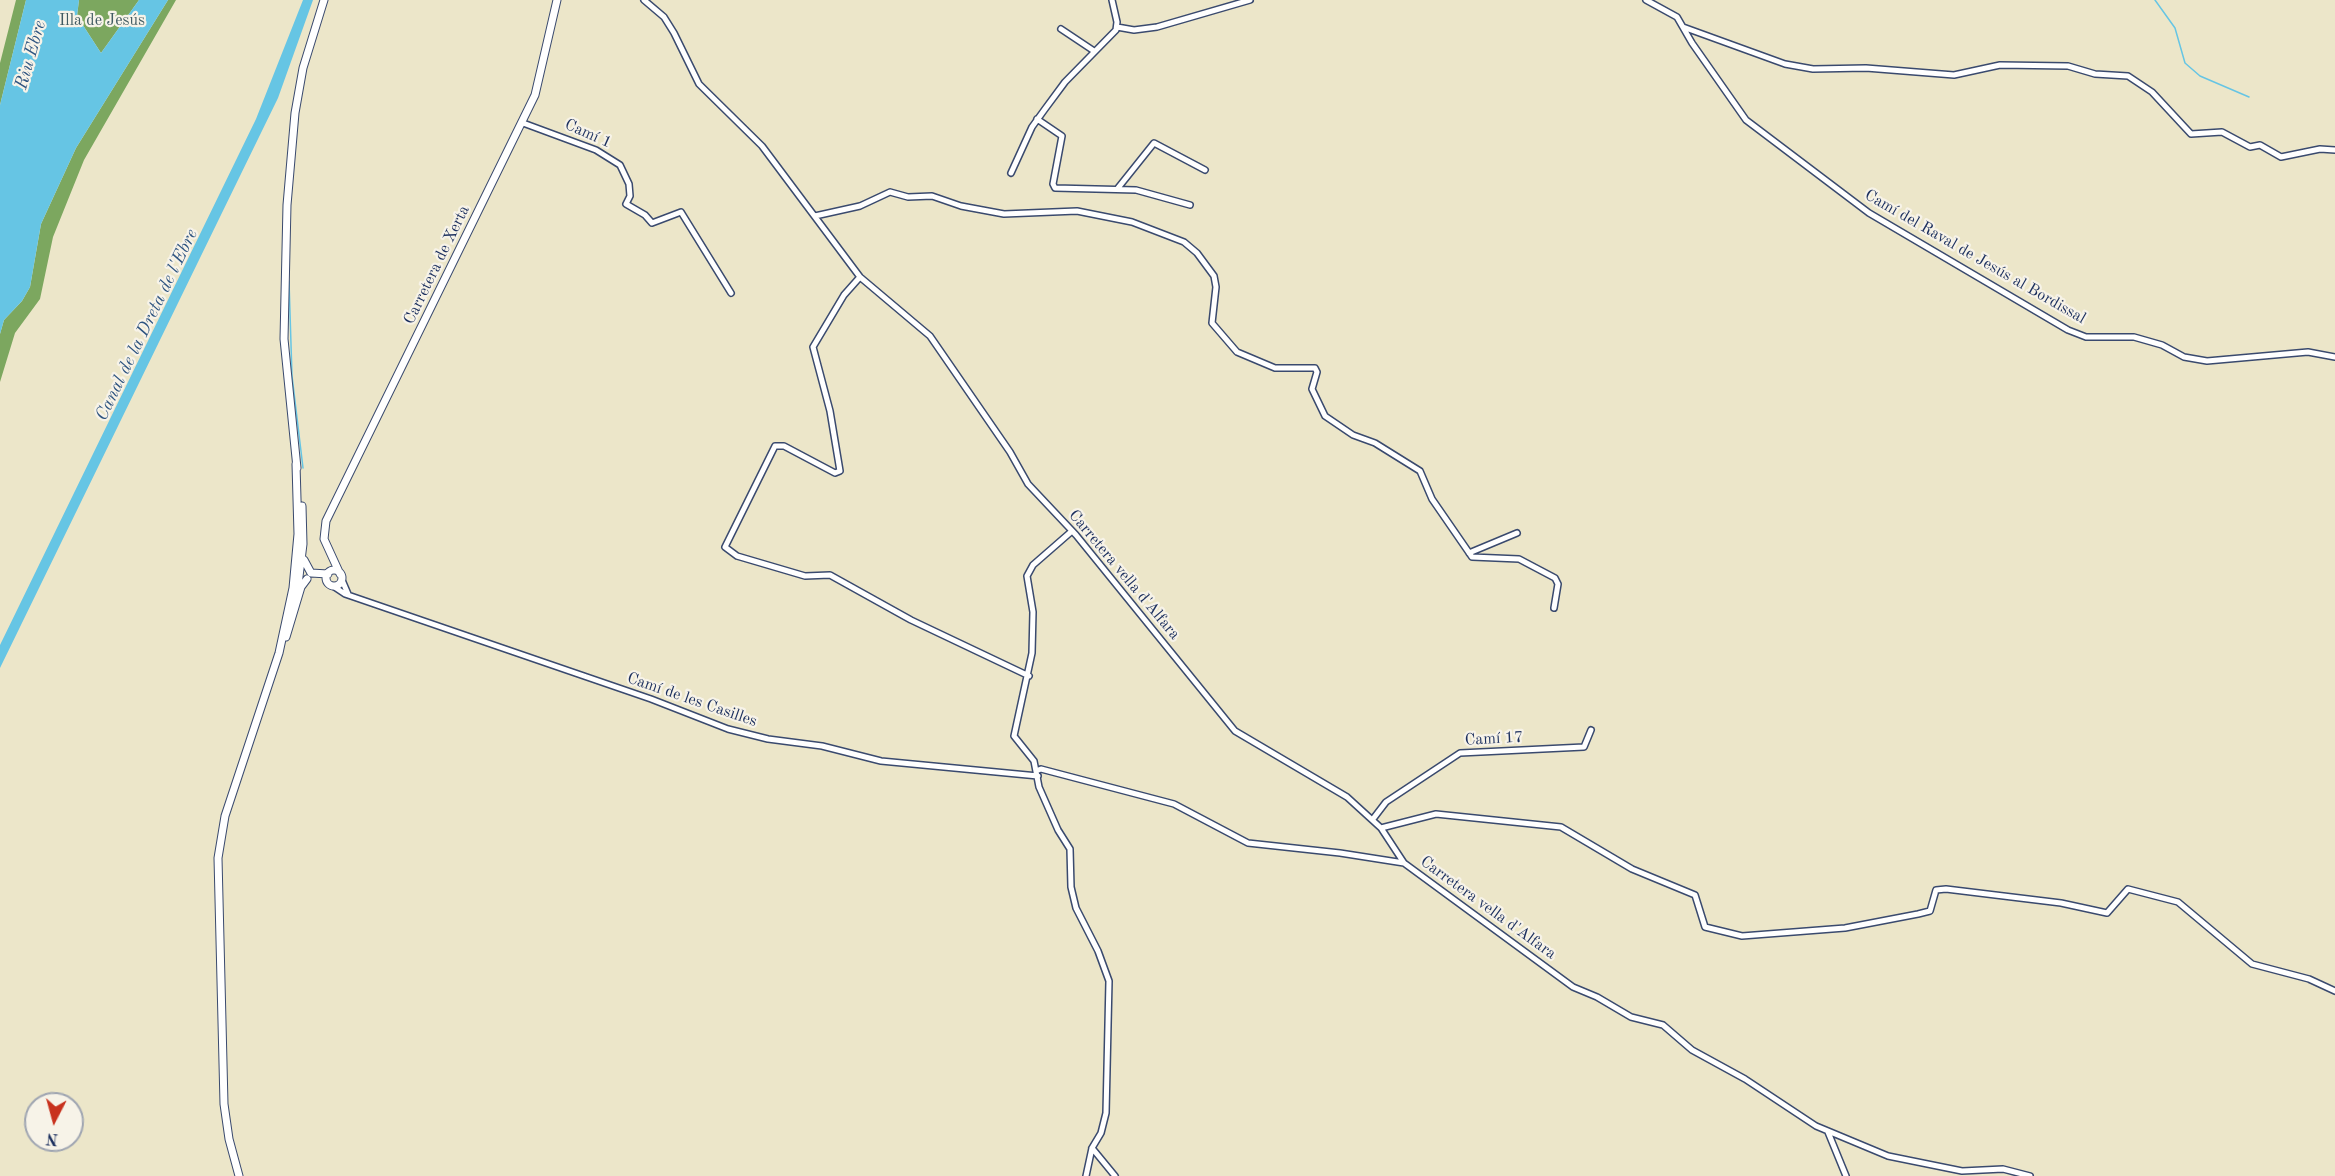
<!DOCTYPE html>
<html>
<head>
<meta charset="utf-8">
<style>
  body { margin:0 }
  #map { position:relative; width:2335px; height:1176px; overflow:hidden; background:#ece6c9; font-family:"Old Standard TT",serif }
  canvas { display:block }
  .north { position:absolute; left:24px; top:1092px; width:60px; height:60px; box-sizing:border-box; background:#f7f3e8; border:2px solid #9fa5b1; border-radius:50%; rotate:186deg; font-size:16px; font-weight:700; line-height:24px; text-align:center; color:#1b2f5e }
  .north::after { content:''; display:block; margin:auto; width:21px; height:27px; background:#c8321e; clip-path:polygon(50% 0,100% 100%,50% 72%,0 100%) }
</style>
</head>
<body>
<div id="map">
<canvas width="2335" height="1176"></canvas>
<div class="north">N</div>
</div>
<script>
const c = document.querySelector('canvas').getContext('2d');
c.lineJoin = 'round';
function paint(path, color) {
  c.fillStyle = color;
  c.fill(path, 'evenodd');
}
function shape(rows) {
  const path = new Path2D();
  for (const r of rows) {
    if (r.length === 3) {
      path.moveTo(r[0] + r[2], r[1]);
      path.arc(r[0], r[1], r[2], 0, 2 * Math.PI);
      continue;
    }
    path.moveTo(r[0], r[1]);
    for (let i = 2; i < r.length; i += 2) path.lineTo(r[i], r[i + 1]);
  }
  return path;
}
function stroke(path, color, width, dash) {
  c.strokeStyle = color;
  c.lineWidth = width;
  c.lineCap = dash ? 'butt' : 'round';
  c.setLineDash(dash || []);
  c.stroke(path);
}
function label(font, color, halo, rows, align = 'center') {
  c.font = font + ' "Old Standard TT",serif';
  c.lineWidth = 4.5;
  c.setLineDash([]);
  c.textBaseline = 'middle';
  c.strokeStyle = halo;
  c.fillStyle = color;
  for (const [text, x, y, turn = 0] of rows) {
    c.save();
    c.translate(x, y);
    c.rotate((+turn || 0) * Math.PI / 180);
    c.textAlign = isNaN(turn) ? turn : align;
    if (halo) c.strokeText(text, 0, 0);
    c.fillText(text, 0, 0);
    c.restore();
  }
}
const forest = shape([
  [16,0,26,0,0,105,0,63],
  [79,0,139,0,101,53,77,16],
  [168,0,176,0,84,160,53,237,40,299,15,333,0,382,0,334,4,320,22,301,30,287,41,224,76,148]
]);
const water = shape([
  [26,0,79,0,77,16,101,53,139,0,168,0,76,148,41,224,30,287,22,301,4,320,0,334,0,105],
  [303,0,313,0,278,98,0,668,0,645,256,119]
]);
const stream = shape([
  [2155,0,2175,28,2185,63,2200,76,2249,97],
  [289,281,292,376,303,468]
]);
const minor = shape([
  [644,0,664,17,674,33,699,84,762,146,860,277,930,336,1010,452,1028,484,1076,535,1235,731,1347,797,1381,828,1404,863,1573,987,1597,997,1631,1017,1663,1025,1692,1050,1745,1079,1816,1126,1888,1156,1962,1171,2003,1169,2030,1176],
  [1646,0,1677,17,1692,43,1746,120,1869,213,2068,330,2086,337,2134,337,2162,345,2184,357,2207,361,2308,352,2335,357],
  [1117,27,1134,30,1157,27,1250,0],
  [1683,27,1785,64,1813,69,1866,68,1954,75,2000,65,2068,66,2095,74,2128,76,2152,92,2191,134,2222,132,2250,147,2260,145,2281,157,2320,149,2335,150],
  [1061,29,1094,51],
  [1037,119,1062,136,1053,184,1055,188,1136,190,1190,205],
  [523,123,596,150,620,165,629,184,630,196,626,204,645,215,652,223,681,212,731,293],
  [1011,173,1032,127,1045,109,1065,82,1116,30,1117,22,1112,0],
  [1118,188,1154,143,1205,170],
  [815,216,860,206,890,192,908,197,932,196,961,206,1004,214,1077,211,1132,222,1184,242,1197,253,1214,276,1216,287,1212,323,1237,352,1275,368,1315,368,1317,372,1312,389,1325,416,1353,435,1375,443,1420,471,1432,499,1472,557,1519,559,1555,578,1558,584,1554,608],
  [860,277,844,295,813,347,830,411,840,471,835,473,784,446,775,446,725,547,737,556,805,576,830,575,911,620,1029,676],
  [1072,531,1033,565,1027,576,1033,612,1032,653,1014,736,1034,761,1039,787,1058,830,1070,849,1071,887,1076,908,1098,951,1109,981,1106,1113,1101,1133,1092,1148,1086,1176],
  [1469,553,1517,533],
  [342,580,348,594],
  [333,586,345,594,651,699,728,729,768,739,822,746,881,761,1038,776],
  [1036,771,1041,769,1174,804,1248,843,1340,853,1404,863],
  [1373,819,1386,802,1460,753,1584,747,1591,730],
  [1381,828,1436,814,1561,827,1632,869,1695,895,1705,927,1742,936,1845,928,1918,914,1930,911,1936,890,1946,889,2061,903,2107,913,2128,889,2178,902,2252,964,2309,979,2335,991],
  [1828,1132,1846,1176],
  [1092,1148,1115,1176]
]);
const major = shape([
  [297,468,284,339,287,205,295,113,303,68,324,0],
  [304,560,311,573,328,574],
  [334,578,8],
  [340,574,324,539,326,521,535,95,557,0],
  [297,593,303,544,302,506],
  [286,637,301,587,307,579],
  [239,1176,229,1139,224,1104,218,858,225,816,279,653,293,588,298,534,296,464]
]);
const parkNames = [
  ["Illa de Jesús",102,21]
];
const streetNames = [
  ["Camí 1",588,134,24],
  ["Camí del Raval de Jesús al Bordissal",1975,257,30],
  ["Carretera de Xerta",437,265,-64],
  ["Carretera vella d'Alfara",1124,575,50],
  ["Camí de les Casilles",692,700,19],
  ["Camí 17",1494,739,-3],
  ["Carretera vella d'Alfara",1488,908,36]
];
const waterNames = [
  ["Riu Ebre",31,55,-74],
  ["Canal de la Dreta de l'Ebre",147,325,-64]
];
paint(forest, '#7ca75f');
paint(water, '#66c5e4');
stroke(stream, '#66c5e4', 1.5);
stroke(minor, '#3a4a6e', 8);
stroke(major, '#3a4a6e', 9);
stroke(minor, '#fff', 5);
stroke(major, '#fff', 7);
label('16px', '#415b62', '#f7f3e8', parkNames);
label('16px', '#1b2f5e', '#f7f3e8', streetNames);
label('italic 18px', '#2e5480', '#f7f3e8', waterNames);
</script>
</body>
</html>
